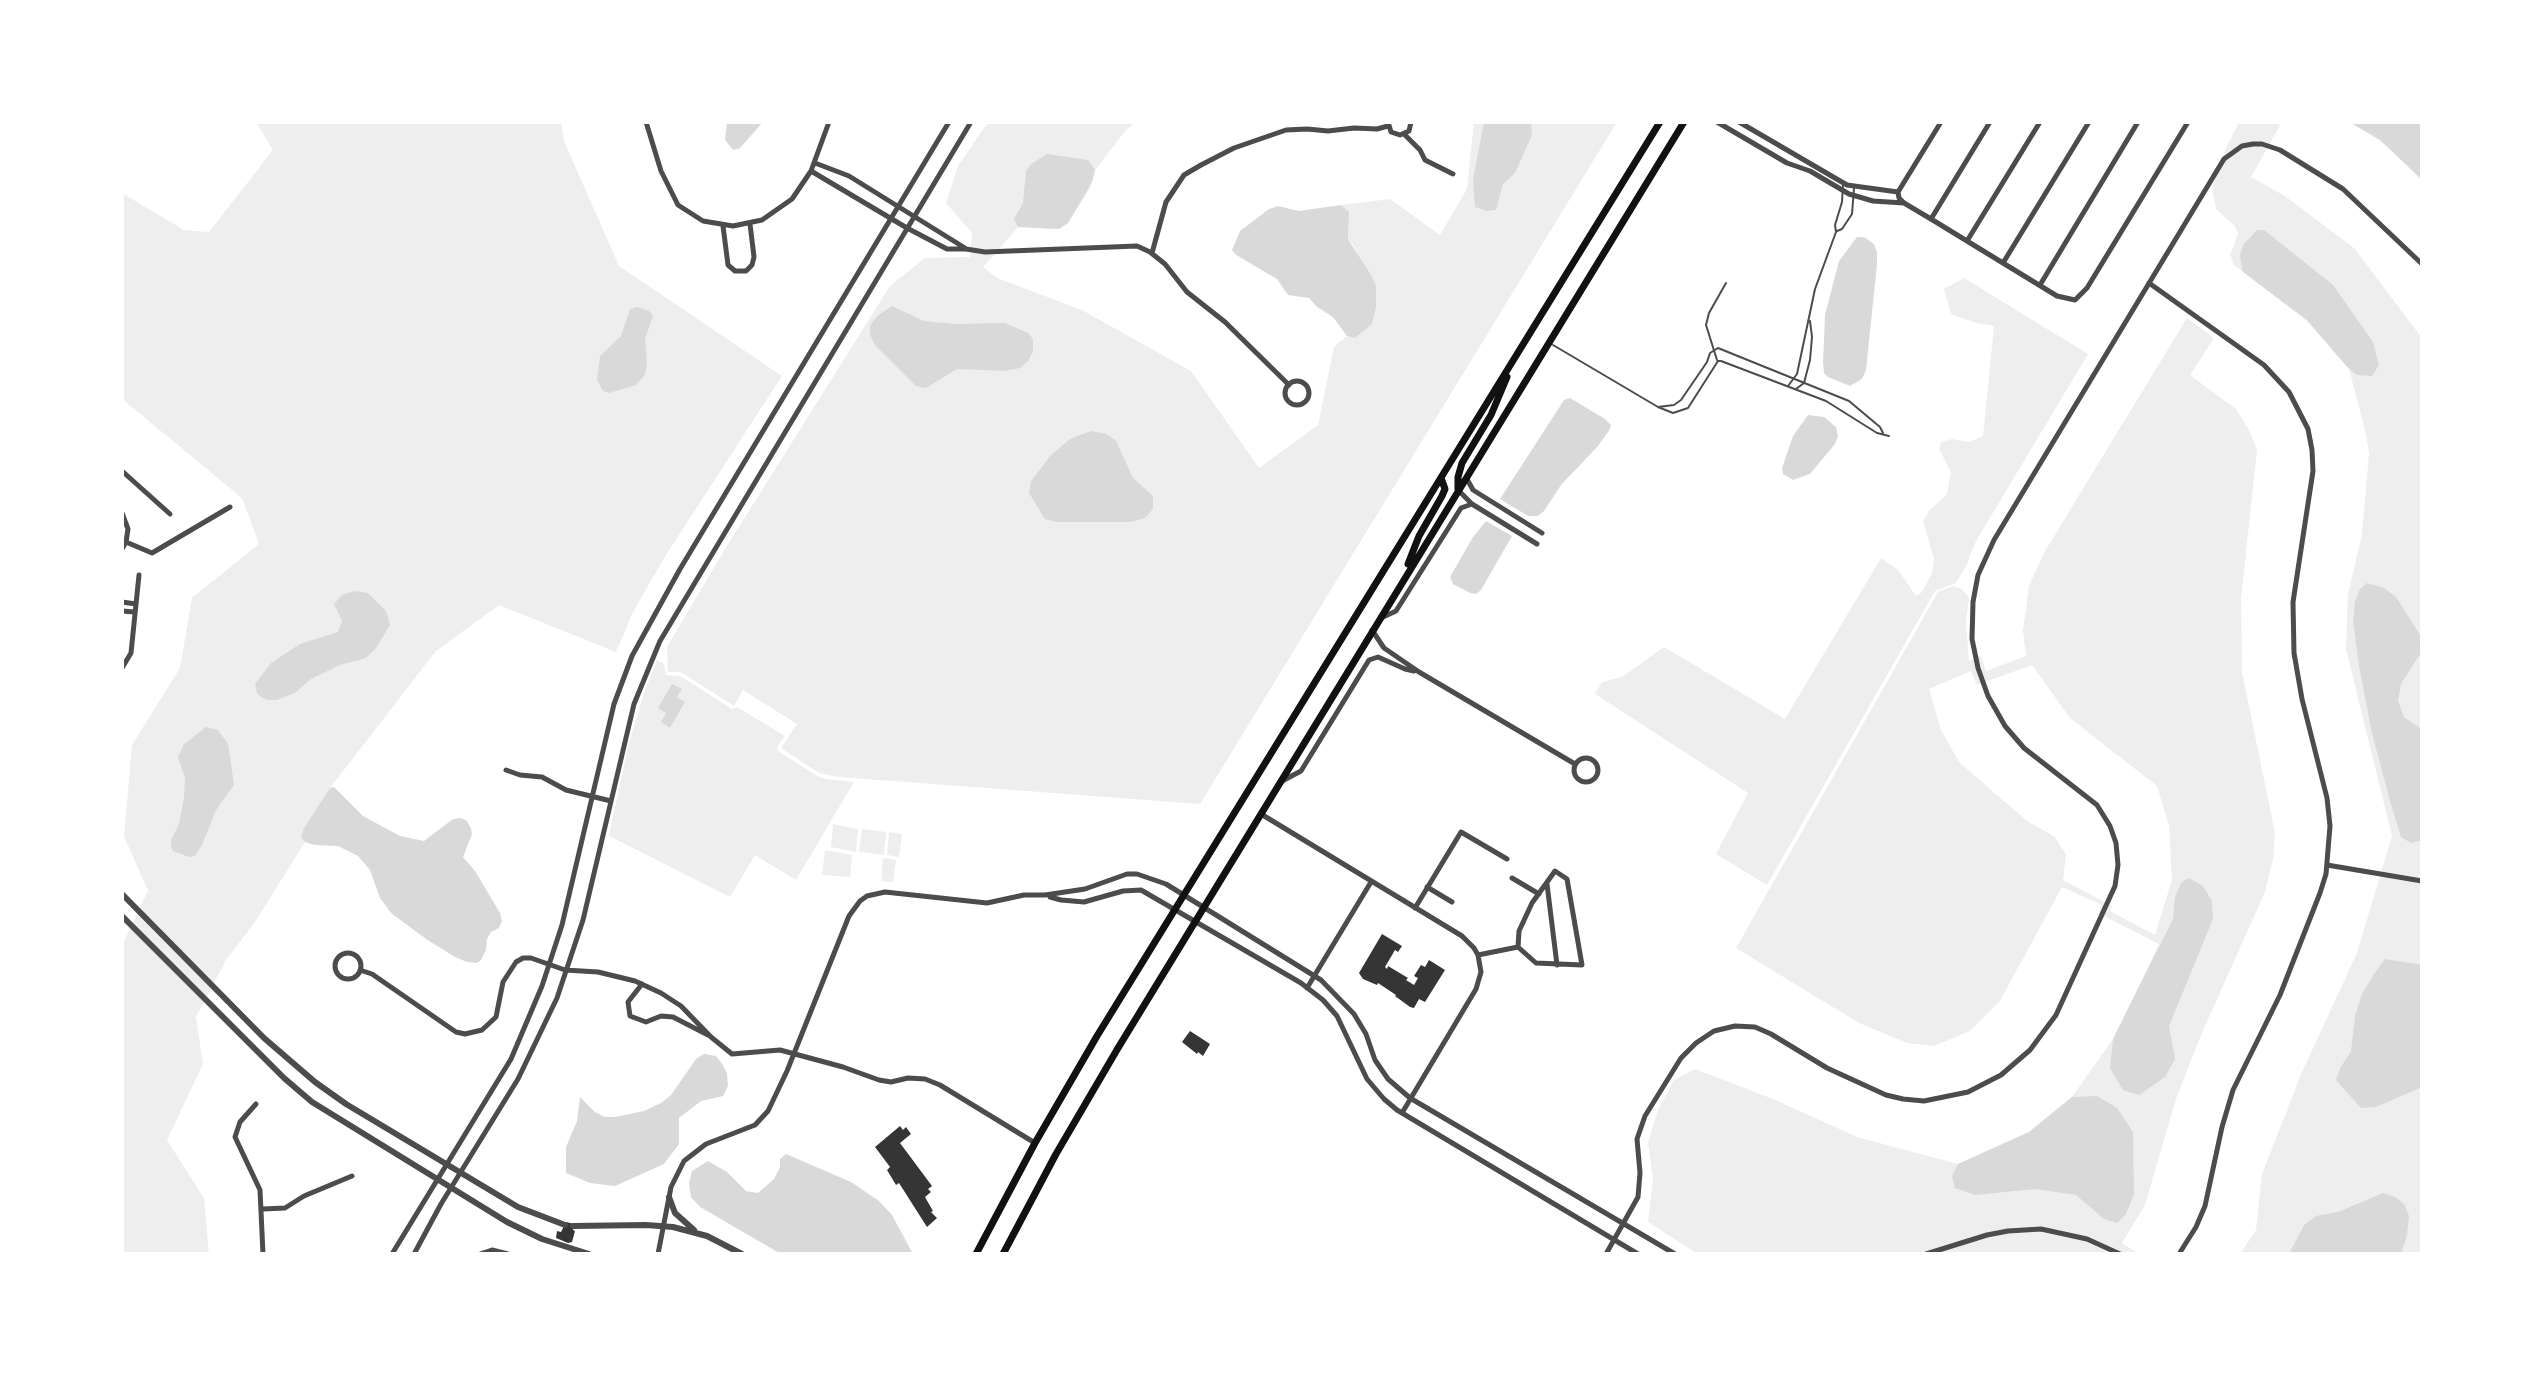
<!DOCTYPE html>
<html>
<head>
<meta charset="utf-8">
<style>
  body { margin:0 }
  #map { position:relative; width:2544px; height:1376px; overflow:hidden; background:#fff; font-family:Cabin,sans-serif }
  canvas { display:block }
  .frame { position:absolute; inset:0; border:124px solid #fff; pointer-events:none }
</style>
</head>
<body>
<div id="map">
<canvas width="2544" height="1376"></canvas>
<div class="frame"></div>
</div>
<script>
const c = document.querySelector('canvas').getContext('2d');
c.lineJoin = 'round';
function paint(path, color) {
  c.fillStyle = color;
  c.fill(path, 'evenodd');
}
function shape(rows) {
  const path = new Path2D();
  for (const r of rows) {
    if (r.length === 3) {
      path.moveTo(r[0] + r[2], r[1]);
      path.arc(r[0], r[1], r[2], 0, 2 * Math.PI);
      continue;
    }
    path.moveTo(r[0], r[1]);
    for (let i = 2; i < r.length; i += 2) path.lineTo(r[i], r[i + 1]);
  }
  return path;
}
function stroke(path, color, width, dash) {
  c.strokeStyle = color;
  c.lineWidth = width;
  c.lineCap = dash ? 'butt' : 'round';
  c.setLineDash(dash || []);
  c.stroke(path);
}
const green = shape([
  [256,122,561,122,564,141,619,266,782,376,664,558,632,614,616,652,499,605,436,651,330,788,301,836,305,842,255,922,226,960,196,1017,203,1064,167,1140,204,1198,209,1254,122,1254,122,945,148,891,124,836,132,745,180,668,192,598,259,544,242,498,122,399,122,193,184,230,209,232,273,150],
  [988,122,1136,122,1126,130,1095,170,1089,190,1068,223,1059,229,1018,227,983,267,997,278,1082,310,1191,371,1259,468,1318,425,1334,347,1347,336,1355,338,1372,323,1376,308,1357,251,1348,238,1349,213,1341,205,1390,199,1440,235,1467,189,1474,122,1617,122,1200,804,839,777,819,773,781,748,797,724,743,690,734,706,681,672,668,672,667,647,725,549,890,286,925,258,970,257,972,233,946,203,958,166],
  [2239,122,2282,122,2251,177,2285,196,2354,248,2422,338,2422,1254,2240,1254,2256,1230,2262,1174,2302,1072,2357,953,2392,836,2346,649,2348,595,2362,534,2369,454,2366,434,2349,369,2307,321,2234,265,2230,255,2238,234,2235,226,2216,209,2212,188,2225,150],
  [1964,278,2088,354,1976,541,1966,566,1956,583,1935,591,1767,885,1716,854,1748,793,1595,694,1602,682,1622,677,1664,647,1785,719,1881,558,1899,571,1916,596,1921,593,1932,573,1934,559,1923,521,1929,511,1947,494,1951,472,1939,449,1941,442,1952,439,1969,442,1983,436,1994,326,1976,323,1951,314,1944,289],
  [2187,318,2214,338,2190,375,2236,409,2249,430,2257,450,2241,599,2242,672,2275,833,2273,859,2265,892,2201,1035,2176,1099,2145,1205,2122,1243,2139,1254,2102,1254,2097,1252,2095,1254,1698,1254,1648,1222,1653,1178,1648,1143,1658,1110,1674,1080,1695,1069,1773,1099,1857,1137,1958,1164,2029,1132,2072,1097,2113,1039,2159,944,2098,913,2102,905,2062,887,2000,1001,1970,1031,1934,1046,1907,1043,1859,1023,1736,948,1938,592,1953,586,1962,589,1969,598,1966,622,1969,661,1981,656,1986,671,2026,656,2023,631,2029,586,2045,551],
  [2032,665,2070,718,2157,786,2169,826,2172,880,2155,935,2110,911,2112,906,2063,880,2066,855,2055,837,2027,821,1959,762,1941,730,1929,689,1971,671,1977,685],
  [657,660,664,664,666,675,680,676,732,709,737,707,785,736,777,747,778,751,817,776,826,779,854,782,796,880,755,855,730,897,609,836,628,746,644,693],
  [833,824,858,829,856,852,831,847],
  [862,829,886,832,884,855,859,852],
  [889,832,902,834,899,857,887,855],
  [825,850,852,855,850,877,822,875],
  [883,858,896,860,893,882,881,881]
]);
const water = shape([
  [727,122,763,122,740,148,733,150,725,140],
  [1484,122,1531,122,1532,135,1515,173,1503,184,1496,210,1487,211,1475,207,1473,179],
  [2349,122,2422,122,2422,180,2380,140],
  [1047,154,1088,160,1095,170,1092,182,1068,223,1059,229,1018,227,1014,219,1023,203,1026,171,1031,164],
  [1341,205,1349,212,1348,239,1371,275,1376,286,1376,308,1372,324,1355,338,1347,336,1333,317,1317,307,1309,298,1288,295,1277,279,1236,255,1232,250,1240,231,1269,209,1278,206,1299,211],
  [2257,230,2264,230,2333,285,2373,342,2379,365,2372,376,2357,375,2349,369,2307,320,2243,272,2240,256,2243,245],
  [1857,237,1864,237,1874,244,1877,253,1877,264,1866,370,1862,379,1850,386,1828,377,1824,373,1823,362,1825,315,1839,261],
  [892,306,924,321,955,324,1005,323,1028,333,1033,339,1033,352,1028,361,1020,368,1005,371,957,369,926,388,916,386,875,345,870,335,870,326,877,316],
  [637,307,649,311,653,316,645,339,647,364,645,375,636,385,609,393,603,391,597,380,600,356,621,336,630,309],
  [1570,398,1605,419,1611,425,1610,429,1598,446,1561,485,1544,511,1538,516,1528,516,1500,499,1564,400],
  [1808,415,1824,417,1836,427,1838,436,1835,444,1810,474,1793,480,1783,474,1782,468,1793,436],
  [1091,431,1106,434,1116,441,1133,478,1153,496,1153,509,1145,518,1131,522,1057,522,1045,519,1029,493,1031,481,1051,455,1070,439],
  [1486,521,1512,536,1481,590,1476,594,1470,593,1453,584,1450,577,1473,537],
  [2367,583,2384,588,2396,597,2422,638,2422,651,2401,684,2398,701,2404,717,2422,729,2422,840,2411,843,2401,837,2390,801,2372,733,2359,666,2353,621,2355,601,2360,589],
  [354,591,368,593,386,611,390,625,376,648,366,658,340,665,311,679,295,693,277,700,268,700,261,697,257,693,255,684,271,663,300,644,338,632,342,621,334,604,342,595],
  [672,684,682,689,677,697,685,702,670,728,661,722,666,713,658,708],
  [206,727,218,730,228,744,234,785,216,810,202,845,195,856,189,857,173,851,171,846,171,840,179,824,184,797,185,778,178,757,184,744],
  [334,787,363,816,400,836,424,841,453,819,460,818,466,820,471,828,472,834,463,857,475,871,500,913,502,921,499,928,491,932,487,939,486,950,481,960,477,963,467,962,455,957,426,939,391,913,380,898,370,870,358,856,338,846,314,845,305,842,301,837,304,828,330,788],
  [2189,878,2203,886,2212,901,2213,919,2169,1026,2175,1059,2165,1077,2139,1095,2123,1090,2110,1068,2113,1039,2173,919,2175,897,2181,883],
  [2385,959,2422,965,2422,1087,2376,1107,2361,1108,2336,1080,2340,1068,2351,1052,2355,1016,2362,994,2374,974],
  [704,1054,716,1056,722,1064,727,1073,728,1086,723,1096,701,1101,679,1118,679,1144,664,1164,615,1186,590,1183,566,1173,566,1147,577,1121,580,1097,595,1112,605,1117,615,1117,644,1111,661,1103,671,1095,696,1059],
  [2097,1096,2117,1108,2133,1132,2134,1194,2126,1214,2117,1223,2104,1219,2076,1195,2035,1189,1975,1195,1955,1188,1952,1176,1958,1164,2029,1132,2072,1097],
  [786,1154,851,1182,879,1201,892,1215,913,1254,781,1254,700,1207,691,1197,689,1183,692,1171,708,1161,727,1172,746,1191,758,1193,774,1179,780,1167,780,1159],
  [2383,1193,2395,1197,2404,1204,2409,1216,2407,1235,2401,1254,2289,1254,2304,1225,2316,1216,2338,1212]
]);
const building = shape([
  [1382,934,1402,946,1398,952,1395,950,1385,967,1387,969,1388,966,1408,978,1406,980,1414,985,1418,978,1414,976,1421,965,1425,967,1429,960,1445,970,1425,1002,1419,999,1414,1008,1410,1007,1395,996,1396,995,1378,983,1377,985,1363,979,1359,973],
  [1190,1031,1210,1044,1203,1056,1198,1052,1197,1054,1182,1042],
  [900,1126,903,1130,906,1127,911,1134,900,1143,932,1186,928,1189,931,1192,925,1197,933,1211,931,1212,937,1218,927,1227,899,1183,896,1185,887,1170,890,1167,875,1147],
  [566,1222,574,1224,573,1230,575,1231,572,1242,568,1243,556,1238,557,1231,561,1232]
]);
const service = shape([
  [1837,231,1842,229,1852,214,1854,188],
  [1553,345,1658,407],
  [1717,360,1706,325,1709,313,1726,283],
  [1788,386,1797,374,1815,289,1836,232,1835,225,1842,202,1843,184],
  [1796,389,1804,383,1810,360,1812,337,1810,321],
  [1883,433,1880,427,1849,401,1718,348,1710,353,1707,362,1681,400,1674,405,1658,407,1673,413,1688,408,1718,361,1721,361,1826,401,1877,433,1889,436]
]);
const minor = shape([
  [646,122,661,171,678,205,703,221,733,226,762,220,792,199,811,171,829,122],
  [1388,122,1391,132,1400,135,1409,131,1411,122],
  [1717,122,1787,163,1810,171,1849,194,1873,201,1904,203],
  [1739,122,1847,185,1898,192],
  [1404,134,1420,150,1425,160,1453,174],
  [815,163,849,176,965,248],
  [811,171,907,228,947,249,966,249,985,252,1137,246,1150,252,1165,264,1187,292,1225,322,1289,385],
  [1898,192,1899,198,1904,203,1931,219,2057,296,2075,300,2087,288,2188,122],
  [1898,192,1941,122],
  [1931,219,1990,122],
  [723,226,728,265,735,271,746,271,752,265,754,257,750,224],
  [1967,241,2040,122],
  [1152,253,1166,202,1184,175,1201,165,1234,148,1286,130,1307,129,1328,131,1354,128,1377,129,1388,126],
  [2003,263,2089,122],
  [2149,283,2264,365,2289,392,2308,429,2312,450,2313,471,2293,602,2294,653,2302,699,2327,798,2330,826,2326,874,2320,893,2280,995,2233,1090,2222,1127,2205,1206,2196,1227,2179,1254],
  [2040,285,2138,122],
  [1297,393,12],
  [122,471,170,514],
  [1467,479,1473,490,1542,533],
  [1459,491,1472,504,1537,544],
  [122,513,128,529,126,542,122,549],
  [126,542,152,553,230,507],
  [122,602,136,604],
  [122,611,134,612],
  [1381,618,1396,611,1461,508,1472,504],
  [1372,630,1384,648,1419,672,1575,764],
  [122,668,131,653,139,575],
  [1586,770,12],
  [506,770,520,775,542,777,566,790,611,801],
  [1284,780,1301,771,1369,660,1378,657,1405,669,1414,671],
  [1261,814,1462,936,1474,948,1478,955,1481,972,1476,989,1402,1113],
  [2327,865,2422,881],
  [1512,878,1539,894],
  [1547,884,1557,965],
  [1427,887,1452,902],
  [1050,897,1061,900,1084,902,1123,891,1141,890,1301,983,1323,1000,1337,1016,1367,1079,1384,1099,1397,1110,1638,1254],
  [1415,908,1461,832,1507,859],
  [348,966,13],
  [1478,955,1518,947,1536,963,1582,965,1567,879,1555,871,1532,903,1519,931,1518,947],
  [360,970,372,974,456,1032,465,1034,482,1030,496,1017,503,982,516,962,523,958,531,958,565,970,598,972,635,981,661,993,681,1006,711,1037,732,1054,780,1050,843,1067,879,1080,891,1082,908,1078,925,1079,940,1085,1035,1143],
  [642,984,628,1002,630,1016,646,1022,661,1016,673,1017,708,1035],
  [1307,988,1371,882],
  [256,1104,240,1122,235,1137,260,1190,263,1254],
  [263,1209,285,1208,304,1196,352,1176],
  [392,1254,511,1059,542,986,562,925,614,704,632,656,680,569,949,122],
  [414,1254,441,1204,518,1079,557,998,583,920,634,704,660,641,971,122],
  [480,1254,492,1250,508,1254],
  [658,1254,671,1187,684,1161,706,1144,755,1125,768,1111,787,1071,849,916,860,901,867,896,885,892,987,903,1024,895,1045,895,1085,889,1127,874,1137,874,1166,884,1321,980,1354,1014,1366,1034,1375,1060,1388,1079,1410,1098,1675,1254],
  [1606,1254,1638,1197,1640,1173,1637,1139,1645,1116,1681,1058,1696,1043,1714,1031,1735,1026,1755,1027,1771,1034,1827,1068,1886,1095,1903,1099,1924,1101,1968,1092,2001,1075,2030,1050,2056,1015,2115,886,2118,865,2116,843,2110,826,2097,805,2024,748,2005,726,1988,696,1978,668,1972,639,1973,602,1978,575,1994,540,2224,159,2242,146,2253,144,2262,144,2280,150,2343,189,2422,264],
  [1926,1254,1987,1235,2008,1231,2041,1229,2087,1239,2120,1254]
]);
const tertiary = shape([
  [122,894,264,1038,315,1082,346,1104,518,1207,565,1225],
  [122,916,284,1078,312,1102,507,1222,542,1239,589,1254],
  [669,1197,675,1213,694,1230],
  [573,1226,646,1225,673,1227,707,1236,742,1254]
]);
const primary = shape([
  [1458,489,1458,477,1462,463,1491,415,1507,377],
  [1408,564,1419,536,1442,496,1445,489,1441,478],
  [976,1254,1035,1143,1097,1036,1660,122],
  [1003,1254,1056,1154,1118,1048,1684,122]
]);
paint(green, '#eee');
paint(water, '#d9d9d9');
paint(building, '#353535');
stroke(service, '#4c4c4c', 2);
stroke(minor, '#4c4c4c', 5);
stroke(tertiary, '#4c4c4c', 6);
stroke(primary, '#111', 7);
</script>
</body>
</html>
